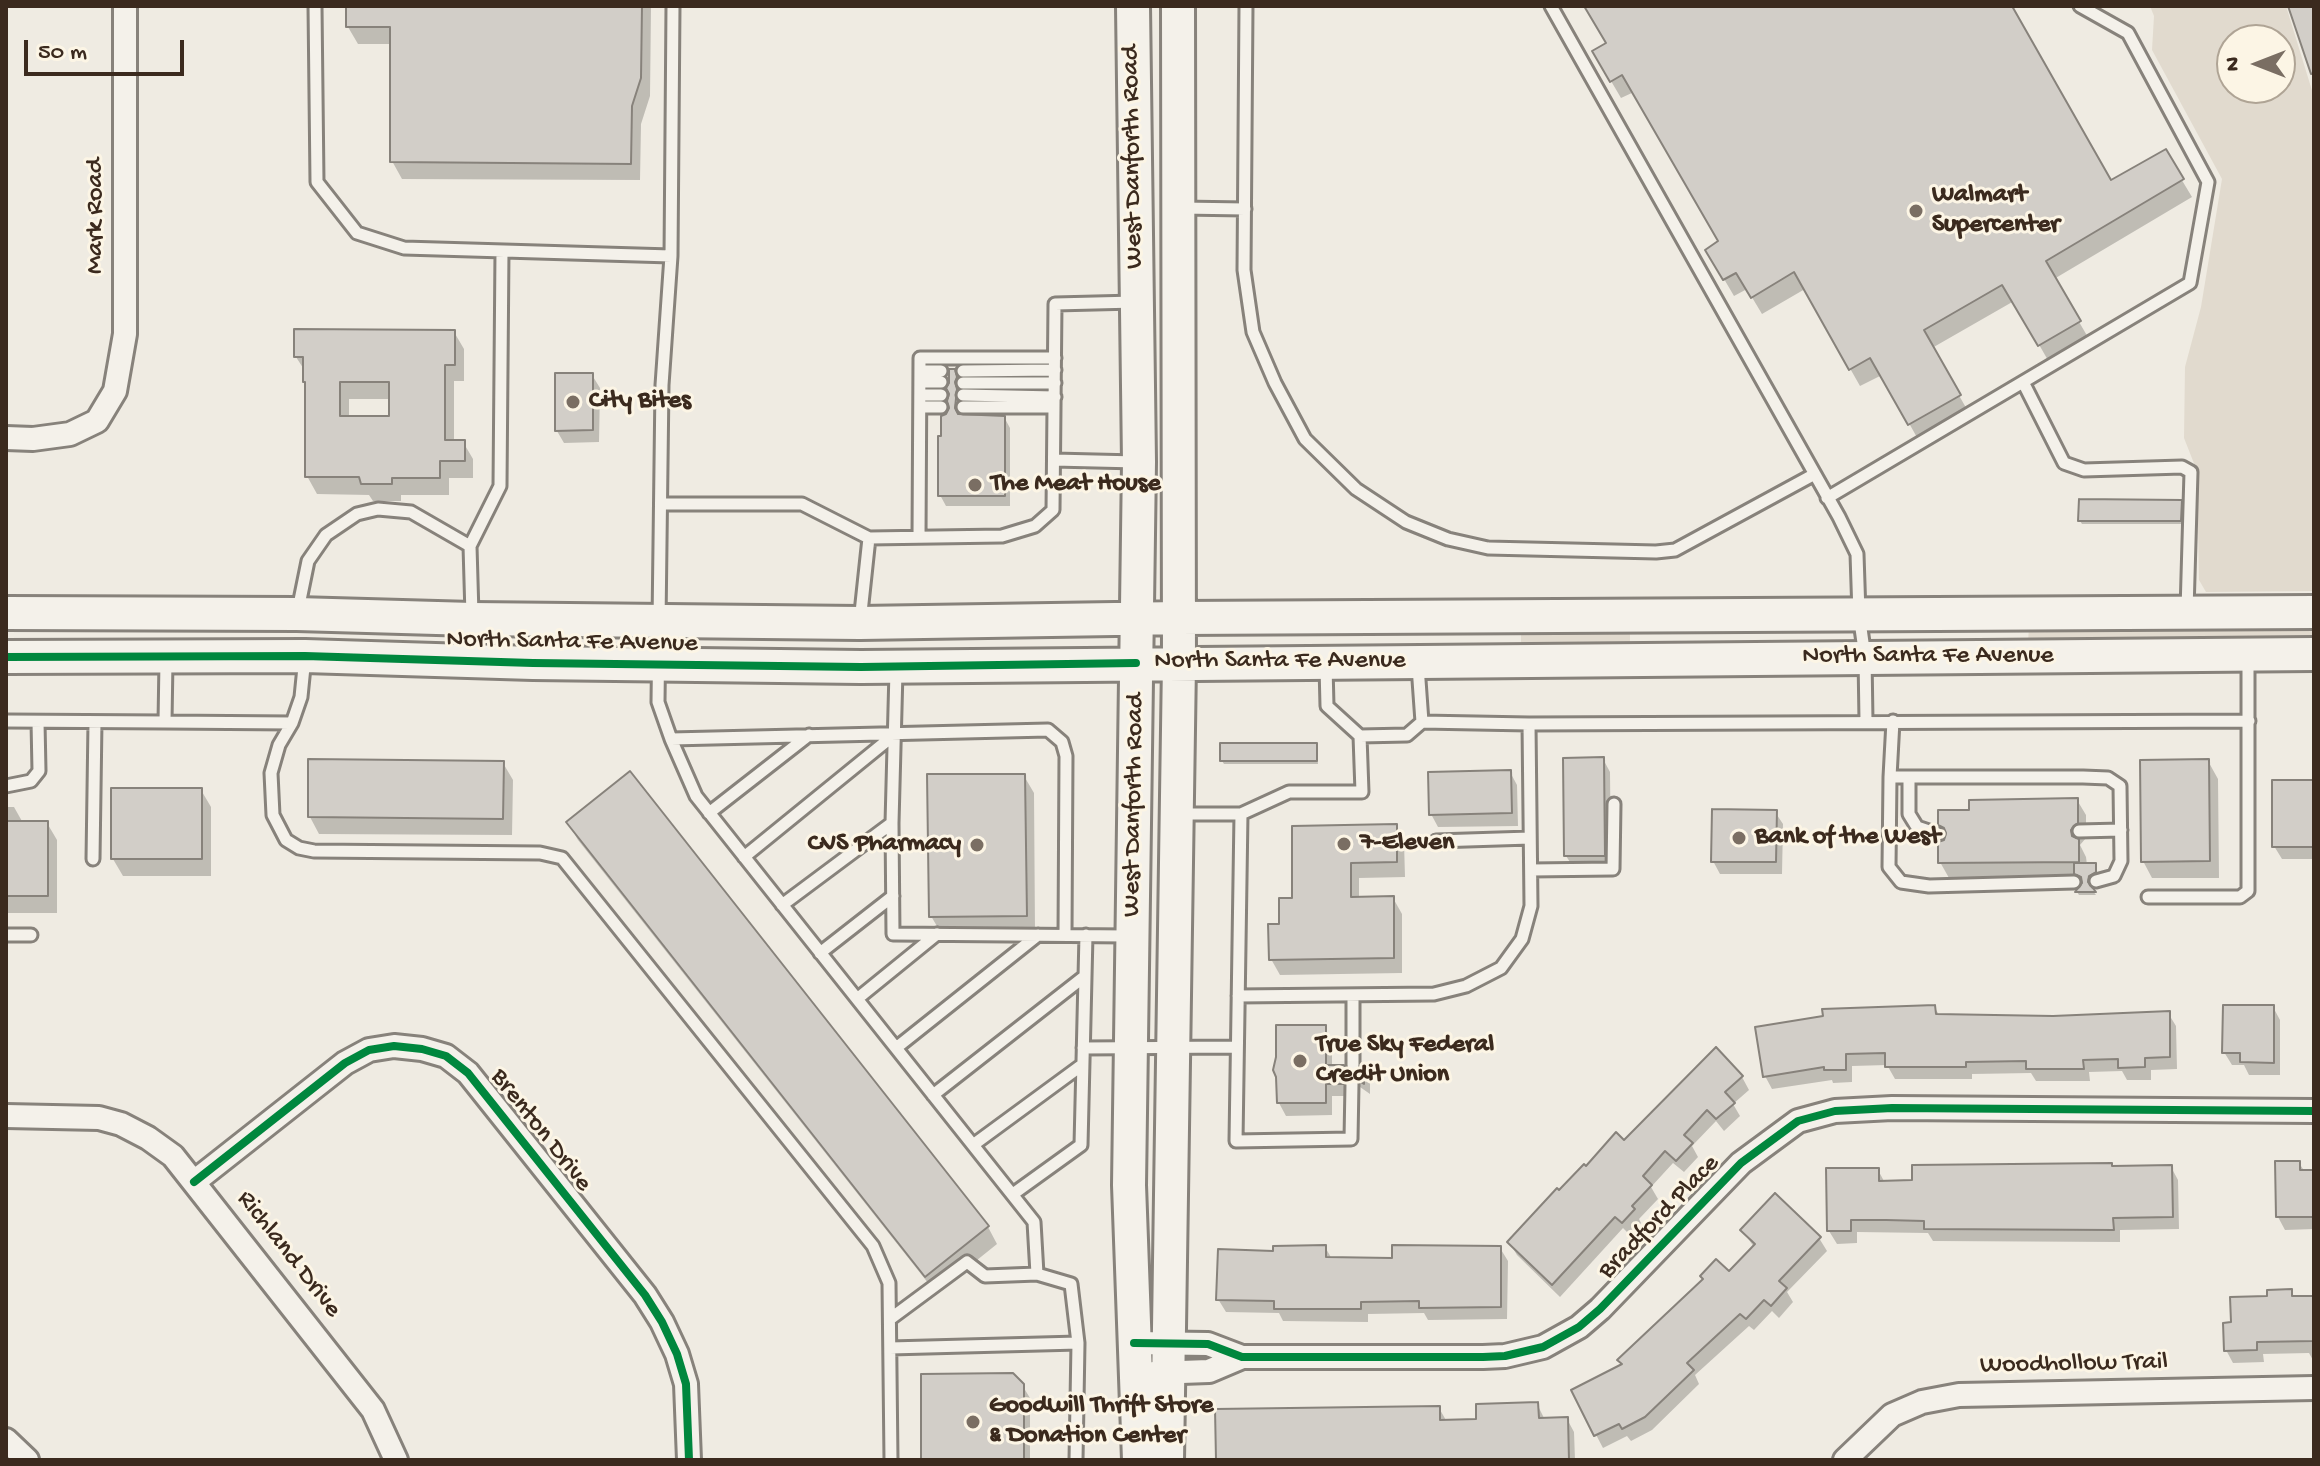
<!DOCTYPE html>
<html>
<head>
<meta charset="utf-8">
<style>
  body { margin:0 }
  #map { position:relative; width:2320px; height:1466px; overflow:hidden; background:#efebe2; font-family:"Gochi Hand",sans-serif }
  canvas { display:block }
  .frame { position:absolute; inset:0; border:8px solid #3b2a1e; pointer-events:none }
  .north { position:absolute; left:2216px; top:24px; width:80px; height:80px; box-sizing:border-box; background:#fcf5e5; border:2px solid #afa495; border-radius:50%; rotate:270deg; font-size:22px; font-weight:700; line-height:32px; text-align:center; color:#3b2a1e }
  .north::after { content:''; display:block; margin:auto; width:28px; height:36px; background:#7a6e63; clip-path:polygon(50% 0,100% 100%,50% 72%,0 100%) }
  .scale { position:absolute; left:24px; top:40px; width:160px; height:36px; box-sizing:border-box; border:4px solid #3b2a1e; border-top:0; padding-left:10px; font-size:24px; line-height:28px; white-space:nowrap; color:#3b2a1e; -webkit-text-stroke:6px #fcf5e5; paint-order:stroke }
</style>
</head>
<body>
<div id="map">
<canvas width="2320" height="1466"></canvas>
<div class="frame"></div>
<div class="north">N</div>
<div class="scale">50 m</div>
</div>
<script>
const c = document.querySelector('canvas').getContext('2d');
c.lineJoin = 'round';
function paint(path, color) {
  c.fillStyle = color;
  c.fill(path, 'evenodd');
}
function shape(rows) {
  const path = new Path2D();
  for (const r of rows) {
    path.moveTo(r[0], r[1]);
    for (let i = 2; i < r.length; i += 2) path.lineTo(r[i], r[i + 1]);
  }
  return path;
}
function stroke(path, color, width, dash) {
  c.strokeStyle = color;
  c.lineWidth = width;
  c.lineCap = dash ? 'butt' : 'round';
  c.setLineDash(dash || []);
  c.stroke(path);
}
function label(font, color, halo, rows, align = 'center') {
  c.font = font + ' "Gochi Hand",sans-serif';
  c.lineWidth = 6;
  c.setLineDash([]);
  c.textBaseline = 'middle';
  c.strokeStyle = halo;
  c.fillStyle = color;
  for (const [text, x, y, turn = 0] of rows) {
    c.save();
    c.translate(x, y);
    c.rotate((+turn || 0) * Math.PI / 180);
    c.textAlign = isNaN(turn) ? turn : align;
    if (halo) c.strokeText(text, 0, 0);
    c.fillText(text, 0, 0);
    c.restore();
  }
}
const green = shape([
  [2150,6,2286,6,2314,97,2314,591,2206,592,2199,580,2197,471,2184,438,2185,367,2201,307,2222,179,2152,50,2154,16],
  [2232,40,2280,40,2280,88,2232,88],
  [2314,624,2314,643,2028,644,2029,625],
  [1630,628,1630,647,1521,648,1521,629]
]);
const shadow = shape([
  [348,6,651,6,650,96,641,124,640,180,402,179,392,161,392,44,358,44,348,27],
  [1586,6,2010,6,2110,183,2165,152,2192,197,2054,279,2089,339,2049,362,2014,301,1932,348,1969,413,1919,441,1882,375,1860,386,1805,289,1762,314,1747,289,1734,296,1707,250,1721,242,1634,92,1621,98,1594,52,1608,44],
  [454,332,464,349,464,381,454,381,454,442,463,442,473,459,473,478,449,478,449,495,401,495,401,501,373,501,369,495,317,494,307,476,305,371,296,357],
  [349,399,391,399,391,418,349,418],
  [954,371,962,389,959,394,961,416,1004,417,1010,428,1010,506,946,506,940,495,943,438,947,416,952,408],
  [592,375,600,388,599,442,564,443,557,431],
  [2181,502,2182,524,2082,524,2080,521],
  [1316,745,1318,764,1224,764,1222,761],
  [1603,759,1610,772,1611,868,1574,868,1566,856],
  [2208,761,2218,779,2219,878,2152,878,2143,861],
  [503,763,513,780,512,835,319,834,310,817],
  [1510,772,1517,785,1518,826,1438,827,1431,814],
  [630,774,988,1227,997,1244,936,1293,578,840,568,823],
  [1024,776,1034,793,1035,932,941,933,931,916],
  [2314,782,2314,859,2282,859,2274,846],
  [201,790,211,807,211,876,123,876,113,859],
  [2077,800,2086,815,2086,838,2080,845,2086,857,2087,865,2095,865,2097,868,2097,876,2090,879,2089,886,2096,895,2079,895,2077,892,2085,883,2078,877,1949,878,1940,862,1947,837,1940,824,1971,812],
  [6,807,14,807,23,823,47,823,57,840,57,913,6,913],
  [1775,812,1783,824,1782,874,1720,874,1713,861],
  [1395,826,1404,842,1405,877,1359,878,1359,899,1393,898,1402,914,1402,973,1280,975,1271,959,1281,926,1294,900],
  [1934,1007,1940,1016,2053,1018,2168,1013,2176,1026,2177,1069,2151,1070,2151,1080,2127,1080,2122,1071,2089,1072,2090,1081,2036,1081,2031,1073,1972,1074,1972,1079,1895,1079,1887,1065,1852,1066,1852,1082,1833,1083,1832,1080,1772,1089,1765,1076],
  [2273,1007,2280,1020,2280,1075,2249,1075,2244,1065,2232,1065,2224,1052],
  [1324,1027,1332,1040,1332,1067,1354,1076,1363,1068,1370,1080,1370,1094,1360,1087,1352,1092,1350,1096,1332,1096,1332,1115,1286,1116,1279,1103],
  [1742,1077,1749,1090,1733,1104,1740,1116,1724,1131,1716,1121,1692,1146,1698,1157,1684,1172,1673,1163,1651,1187,1658,1199,1639,1219,1641,1223,1630,1235,1623,1228,1560,1297,1517,1255,1509,1242,1586,1168,1624,1143],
  [2299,1163,2305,1172,2314,1172,2314,1229,2285,1230,2278,1217],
  [2171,1167,2178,1180,2179,1229,2120,1230,2120,1242,1933,1241,1928,1233,1857,1232,1857,1243,1837,1244,1829,1231,1878,1170,1885,1183],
  [1742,1230,1819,1238,1827,1251,1787,1292,1793,1302,1779,1318,1772,1311,1754,1330,1749,1326,1695,1375,1699,1384,1652,1430,1631,1441,1627,1436,1603,1448,1573,1391,1623,1366,1729,1274,1754,1247],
  [1325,1247,1332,1259,1394,1260,1500,1248,1508,1261,1507,1319,1428,1320,1424,1313,1368,1314,1368,1322,1283,1321,1279,1313,1226,1312,1218,1299,1275,1253],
  [2291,1291,2295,1298,2314,1298,2314,1362,2309,1353,2263,1354,2264,1362,2233,1363,2226,1350,2233,1324,2269,1298],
  [1022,1385,1030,1398,1030,1460,923,1460],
  [1537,1404,1545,1420,1567,1419,1574,1432,1575,1460,1218,1460,1439,1408,1447,1422,1478,1421]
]);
const building = shape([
  [346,6,642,6,641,78,632,106,631,164,390,162,390,27,346,27,346,6],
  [1584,6,2012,6,2111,180,2166,149,2184,179,2046,261,2081,321,2038,346,2002,285,1924,330,1961,395,1908,425,1870,358,1849,370,1794,272,1751,298,1736,273,1723,280,1705,250,1718,241,1622,75,1610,82,1592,51,1606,43,1584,6],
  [2288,6,2314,6,2314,73,2311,74,2288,6],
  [294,329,455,330,455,365,445,365,445,440,465,440,465,461,440,461,440,478,392,478,392,484,361,484,359,477,305,477,305,382,303,382,303,357,294,357,294,329],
  [340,382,389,382,389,416,340,416,340,382],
  [949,369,955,369,957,377,955,382,957,389,955,408,958,414,1005,416,1005,496,938,496,938,436,941,436,941,416,946,414,949,408,947,401,949,394,946,388,949,383,949,369],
  [555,373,593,373,593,430,555,431,555,373],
  [2079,499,2182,500,2181,521,2078,521,2079,499],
  [1220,743,1317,743,1317,761,1220,761,1220,743],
  [1604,757,1605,856,1564,856,1563,758,1604,757],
  [308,759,504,761,503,819,308,817,308,759],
  [2209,759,2210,861,2141,862,2140,760,2209,759],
  [1511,770,1512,813,1429,815,1428,772,1511,770],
  [630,771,989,1226,925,1277,566,822,630,771],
  [927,774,1025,774,1027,916,929,917,927,774],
  [2272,780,2314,780,2314,847,2272,847,2272,780],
  [111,788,202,788,202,859,111,859,111,788],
  [2078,798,2078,823,2071,830,2072,836,2079,839,2079,862,1938,863,1938,842,1944,840,1946,833,1944,828,1938,825,1938,810,1969,810,1969,800,2078,798],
  [1712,809,1777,810,1776,862,1711,862,1712,809],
  [6,821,48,821,48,896,6,896,6,821],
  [1397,824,1397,862,1351,863,1351,897,1394,896,1394,958,1269,960,1268,924,1279,924,1279,898,1292,898,1292,826,1397,824],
  [2074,863,2096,863,2096,872,2089,876,2088,882,2096,892,2075,892,2082,883,2081,877,2074,874,2074,863],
  [1935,1005,1936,1014,2053,1016,2170,1011,2170,1057,2145,1058,2145,1067,2118,1068,2118,1059,2083,1060,2084,1069,2026,1069,2026,1061,1966,1062,1966,1067,1885,1067,1885,1053,1846,1054,1846,1070,1824,1070,1824,1067,1763,1077,1755,1027,1823,1016,1822,1009,1935,1005],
  [2223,1005,2274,1005,2274,1063,2240,1062,2240,1053,2222,1053,2223,1005],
  [1276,1025,1326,1025,1326,1065,1344,1065,1348,1072,1354,1073,1364,1065,1364,1084,1351,1076,1345,1079,1344,1084,1326,1084,1326,1103,1277,1103,1276,1077,1273,1070,1276,1057,1276,1025],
  [1716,1047,1743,1076,1725,1092,1735,1103,1716,1119,1707,1110,1684,1135,1693,1143,1676,1161,1665,1151,1643,1176,1652,1185,1632,1206,1635,1209,1622,1223,1615,1217,1552,1285,1507,1242,1557,1188,1559,1190,1584,1164,1586,1166,1616,1132,1624,1140,1716,1047],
  [2275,1161,2300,1161,2300,1170,2314,1170,2314,1217,2276,1217,2275,1161],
  [2112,1163,2112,1166,2172,1165,2173,1217,2113,1218,2114,1230,1924,1229,1924,1221,1886,1220,1851,1220,1851,1231,1827,1231,1826,1168,1879,1168,1879,1181,1912,1180,1912,1165,2112,1163],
  [1775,1193,1821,1237,1779,1281,1787,1288,1771,1306,1764,1300,1746,1319,1740,1314,1687,1363,1694,1370,1645,1417,1622,1429,1619,1424,1594,1436,1571,1390,1622,1364,1617,1360,1703,1279,1700,1276,1716,1259,1729,1271,1755,1244,1740,1230,1775,1193],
  [1326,1245,1326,1257,1392,1258,1392,1245,1501,1246,1501,1307,1419,1308,1419,1301,1361,1302,1361,1309,1274,1309,1274,1301,1216,1300,1218,1249,1273,1251,1273,1246,1326,1245],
  [2292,1289,2292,1296,2314,1296,2314,1341,2257,1342,2257,1350,2224,1351,2223,1323,2231,1322,2230,1297,2267,1296,2267,1290,2292,1289],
  [1013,1373,1024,1384,1024,1460,921,1460,921,1374,1013,1373],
  [1538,1402,1539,1418,1568,1417,1569,1460,1216,1460,1215,1409,1440,1406,1440,1420,1476,1419,1476,1404,1538,1402]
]);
const lane = shape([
  [315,6,317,182,357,233,404,248,671,256],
  [673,6,671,256,662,385,658,702,671,739,696,796,1034,1222,1037,1274,985,1276,967,1262,890,1319],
  [1246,6,1244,270,1253,332,1275,383,1305,439,1356,489,1406,522,1448,539,1488,548,1656,552,1675,550,1813,475],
  [1551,6,1839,517,1857,554,1859,614,1865,657,1866,721],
  [1181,208,1245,209],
  [920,371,941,371],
  [963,371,1055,370],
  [920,382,941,382],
  [2023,382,2064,463,2084,470,2182,467,2191,472,2187,611],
  [963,383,1055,383],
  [920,395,941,395],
  [963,395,1055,397],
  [920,407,941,407],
  [963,407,1054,407],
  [1054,460,1137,462],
  [1827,498,2190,283,2208,182,2128,33,2080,6],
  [662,504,802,504,869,538,1002,536,1035,526,1053,510,1055,304,1135,302],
  [919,537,920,358,1055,358],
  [298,610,308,561,326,535,357,514,378,509,411,512,470,546],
  [472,615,470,546,500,486,502,251],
  [860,622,869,538],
  [305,657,301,697,292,723,279,745,271,773,273,815,286,840,299,848,314,851,540,853,562,858,873,1246,889,1283,891,1460],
  [1418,666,1422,722,1529,724,2249,721],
  [896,671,892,823,893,934,1128,936],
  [6,721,165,722,166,661],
  [1893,721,1890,777,2083,777,2108,778,2120,786,2121,861,2114,876,2096,881],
  [165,722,292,723],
  [1360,736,1407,735,1422,722],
  [671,739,1048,730,1062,742,1066,756,1065,935],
  [1890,777,1889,867,1901,882,1929,886,2074,882],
  [1909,777,1909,814,1917,827,1938,834],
  [6,786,31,781,39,771,38,722],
  [709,813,809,735],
  [1178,814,1241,814,1236,1141,1351,1139,1352,1084],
  [1241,814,1289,792,1362,792,1360,736,1327,706,1326,666],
  [2079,831,2121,830],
  [1436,841,1530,838],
  [744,857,894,735],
  [93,859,95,722],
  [1531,870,1613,869,1614,804],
  [2148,897,2240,897,2248,891,2248,659],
  [782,905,892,823],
  [6,935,31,935],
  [820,953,893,896],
  [1238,996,1434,994,1466,986,1501,968,1522,939,1531,906,1529,724],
  [857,999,937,934],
  [896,1048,1038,935],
  [1083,1048,1237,1047],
  [1353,1065,1353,995],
  [933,1095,1085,976],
  [973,1145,1082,1065],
  [1013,1194,1081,1145,1086,935],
  [1037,1274,1071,1284,1078,1343],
  [890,1348,1078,1343,1076,1460]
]);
const street = shape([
  [6,438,33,439,70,434,97,421,115,391,125,334,125,6],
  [6,1116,99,1118,121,1124,148,1138,173,1156,373,1410,396,1460],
  [194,1182,345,1063,369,1050,394,1046,422,1049,446,1056,468,1073,645,1295,662,1322,677,1354,686,1384,689,1460],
  [1134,1343,1208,1344,1242,1357,1483,1357,1505,1356,1543,1347,1579,1327,1600,1309,1741,1163,1798,1121,1835,1111,1892,1108,2314,1111],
  [1154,1373,1209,1371,1242,1357],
  [6,1440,27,1460],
  [1845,1460,1892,1415,1922,1402,1959,1395,2314,1388]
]);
const secondary = shape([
  [1133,6,1139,462,1129,1185,1139,1460],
  [6,613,297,614,472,619,860,623,1179,618,2314,612],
  [6,657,305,656,533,663,861,667,2314,654],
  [1167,1460,1179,663,1178,6]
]);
const cycleway = shape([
  [6,657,305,656,533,663,861,667,1136,663],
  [194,1182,345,1063,369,1050,394,1046,422,1049,446,1056,468,1073,645,1295,662,1322,677,1354,686,1384,689,1460],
  [1134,1343,1208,1344,1242,1357,1483,1357,1505,1356,1543,1347,1579,1327,1600,1309,1741,1163,1798,1121,1835,1111,1892,1108,2314,1111]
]);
const markers = [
  [1916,211,8,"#7a6e63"],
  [573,402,8,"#7a6e63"],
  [975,485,8,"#7a6e63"],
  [1739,838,8,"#7a6e63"],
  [1344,844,8,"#7a6e63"],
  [977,845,8,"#7a6e63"],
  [1300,1061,8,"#7a6e63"],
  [973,1422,8,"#7a6e63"]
];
const streetNames = [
  ["West Danforth Road",1134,157,-91],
  ["Mark Road",97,216,-90],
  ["North Santa Fe Avenue",572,643,1],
  ["North Santa Fe Avenue",1928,657],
  ["North Santa Fe Avenue",1280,662],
  ["West Danforth Road",1135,805,-89],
  ["Brenton Drive",540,1131,52],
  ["Bradford Place",1660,1218,-46],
  ["Richland Drive",288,1255,52],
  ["Woodhollow Trail",2074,1365,-1]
];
const poiNames = [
  ["Walmart",1932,196],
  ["Supercenter",1932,226],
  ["City Bites",589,402],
  ["The Meat House",991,485],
  ["Bank of the West",1755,838],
  ["7-Eleven",1360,844],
  ["CVS Pharmacy",961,845,"right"],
  ["True Sky Federal",1316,1046],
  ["Credit Union",1316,1076],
  ["Goodwill Thrift Store",989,1407],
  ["& Donation Center",989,1437]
];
paint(green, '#e1dace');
paint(shadow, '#0003');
paint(building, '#d2cec8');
stroke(building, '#87827b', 2);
stroke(lane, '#87827b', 17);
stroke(street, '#87827b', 28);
stroke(secondary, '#87827b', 38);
stroke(lane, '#f4f1ea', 11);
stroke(street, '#f4f1ea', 22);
stroke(secondary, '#f4f1ea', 32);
stroke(cycleway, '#00873e', 8);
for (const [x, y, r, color] of markers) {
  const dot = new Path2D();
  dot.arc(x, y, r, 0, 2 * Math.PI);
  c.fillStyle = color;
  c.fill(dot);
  stroke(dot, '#fcf5e5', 3);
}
label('26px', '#3b2a1e', '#fcf5e5', streetNames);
label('bold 26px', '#3b2a1e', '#fcf5e5', poiNames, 'left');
</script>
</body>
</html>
